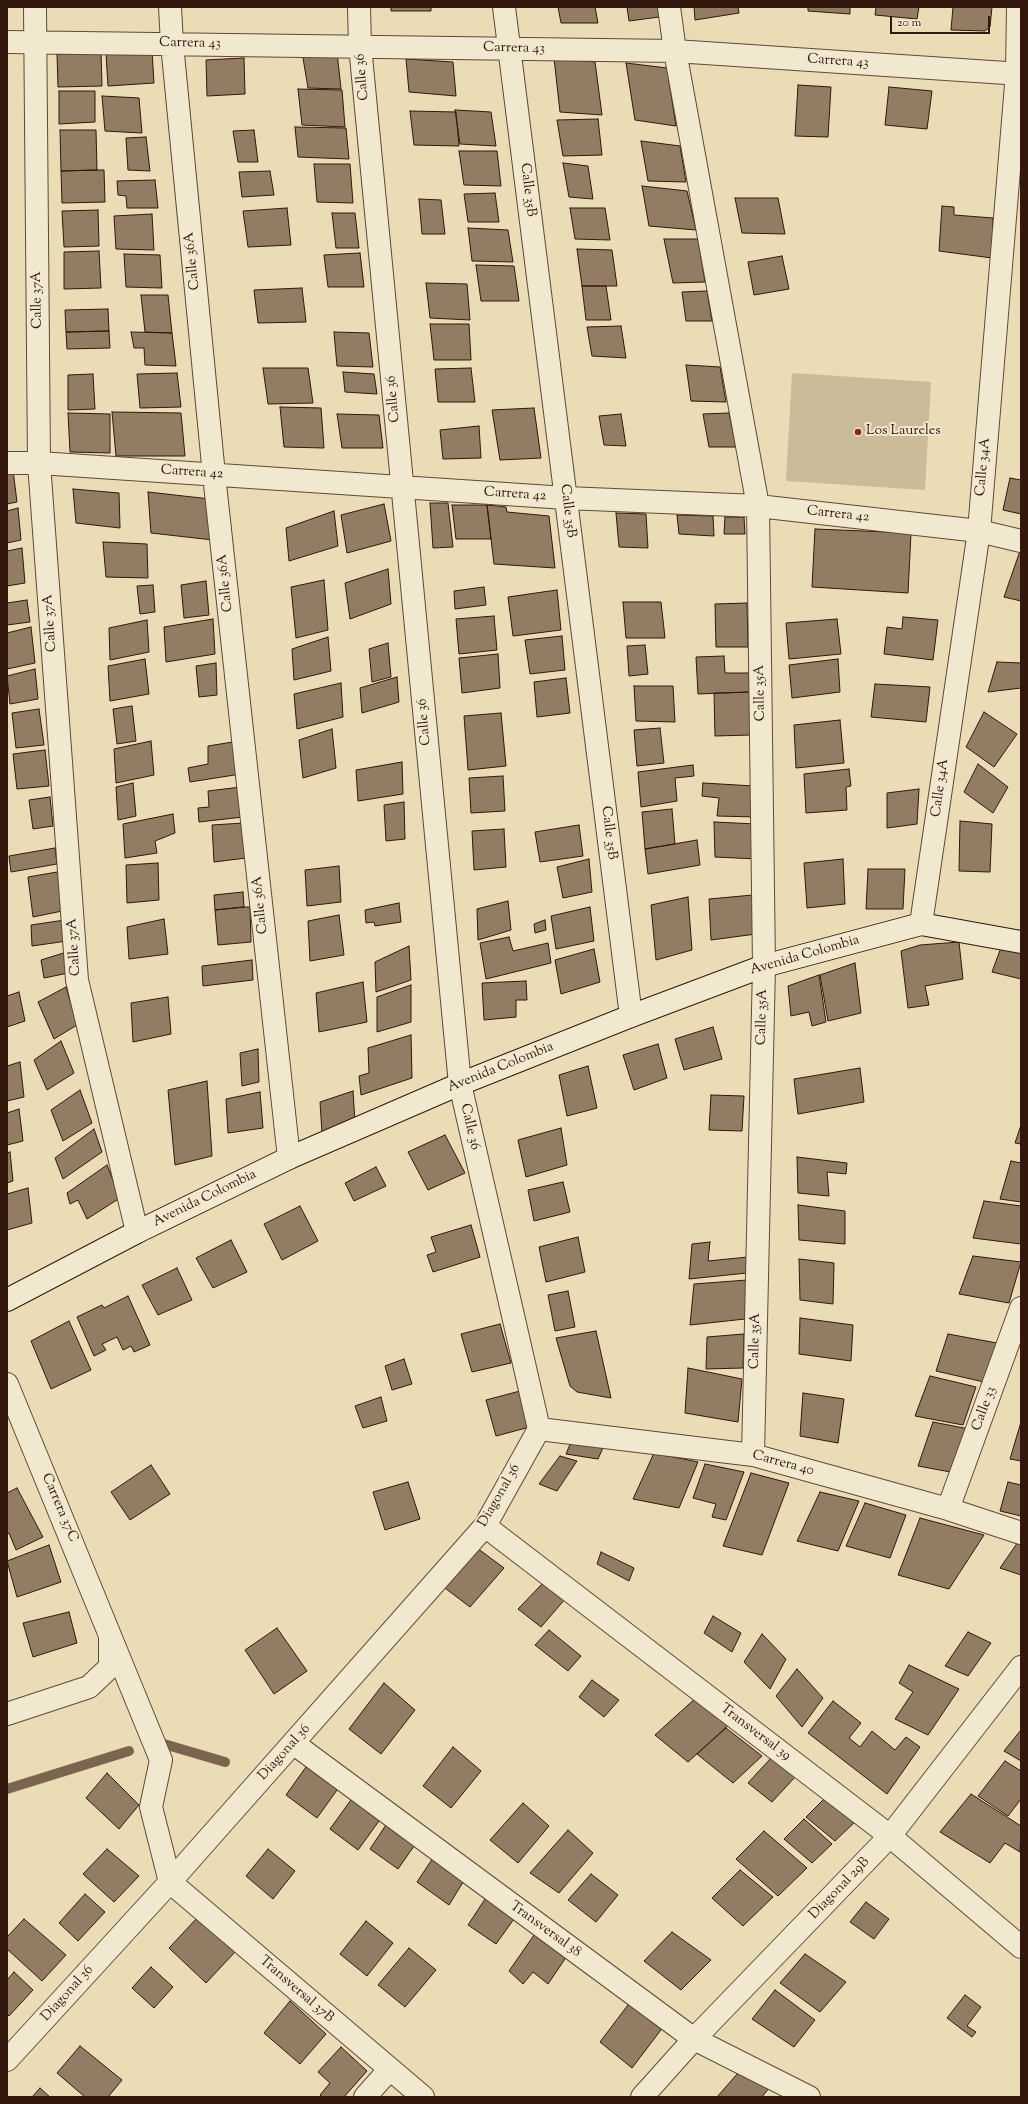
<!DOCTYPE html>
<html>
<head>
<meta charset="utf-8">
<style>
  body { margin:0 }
  #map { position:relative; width:1028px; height:2104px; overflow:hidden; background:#eaddb5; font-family:"Sorts Mill Goudy",serif }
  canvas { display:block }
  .frame { position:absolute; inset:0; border:8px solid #33160c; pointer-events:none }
  .scale { position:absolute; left:890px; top:16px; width:100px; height:18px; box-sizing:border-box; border:2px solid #33160c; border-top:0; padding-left:5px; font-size:12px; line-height:14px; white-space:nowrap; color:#33160c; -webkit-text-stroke:3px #f1e9cf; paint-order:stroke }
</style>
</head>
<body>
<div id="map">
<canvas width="1028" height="2104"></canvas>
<div class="frame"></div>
<div class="scale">20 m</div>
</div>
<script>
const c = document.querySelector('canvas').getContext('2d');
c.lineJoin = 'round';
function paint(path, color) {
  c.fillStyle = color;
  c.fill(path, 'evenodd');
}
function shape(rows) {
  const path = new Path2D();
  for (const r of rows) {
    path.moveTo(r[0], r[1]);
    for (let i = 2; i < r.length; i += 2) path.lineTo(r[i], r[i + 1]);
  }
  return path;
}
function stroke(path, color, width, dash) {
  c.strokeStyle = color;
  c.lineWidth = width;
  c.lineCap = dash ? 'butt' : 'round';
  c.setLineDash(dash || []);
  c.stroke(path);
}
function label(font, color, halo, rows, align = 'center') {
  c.font = font + ' "Sorts Mill Goudy",serif';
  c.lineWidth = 4;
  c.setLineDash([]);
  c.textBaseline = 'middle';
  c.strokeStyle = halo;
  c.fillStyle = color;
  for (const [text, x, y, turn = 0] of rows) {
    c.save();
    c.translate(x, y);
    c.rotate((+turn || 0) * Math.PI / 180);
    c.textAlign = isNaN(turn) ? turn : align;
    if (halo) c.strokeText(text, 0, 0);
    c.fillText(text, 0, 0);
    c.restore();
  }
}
const green = shape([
  [792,373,931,382,925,490,786,481]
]);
const stream = shape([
  [157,1742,225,1762],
  [7,1789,129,1751]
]);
const building = shape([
  [391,7,431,7,431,11,391,11,391,7],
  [558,7,595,7,598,23,561,23,558,7],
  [627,7,665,7,667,16,629,21,627,7],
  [694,7,738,7,739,13,695,20,694,7],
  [808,7,850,7,850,14,808,11,808,7],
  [876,7,919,7,917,19,875,15,876,7],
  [953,7,992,7,990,27,985,31,951,30,953,7],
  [152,51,154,83,108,86,106,54,152,51],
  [101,52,102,86,58,87,57,54,101,52],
  [302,52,337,52,341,89,308,88,302,52],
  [244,58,245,94,207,96,206,60,244,58],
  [554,58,595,62,602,115,560,112,554,58],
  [406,59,453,62,456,96,409,92,406,59],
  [626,63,667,68,676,126,635,120,626,63],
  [798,85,831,87,828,137,795,136,798,85],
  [889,87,932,91,927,129,885,125,889,87],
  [298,89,342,90,345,127,302,125,298,89],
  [59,91,95,91,95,122,59,124,59,91],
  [102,96,139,98,142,133,105,131,102,96],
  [455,110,491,112,496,146,460,144,455,110],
  [410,111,456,112,459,146,414,145,410,111],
  [598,119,602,155,563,156,557,120,598,119],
  [295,127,346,128,349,159,298,157,295,127],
  [60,130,96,130,97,170,61,171,60,130],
  [254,130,258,162,238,162,233,131,254,130],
  [146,137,150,171,128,170,126,138,146,137],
  [641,141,680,146,686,182,648,181,641,141],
  [459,151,497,151,501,186,464,185,459,151],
  [563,163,588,166,593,199,569,197,563,163],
  [314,164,350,164,353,203,317,202,314,164],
  [97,170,104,170,105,202,62,203,61,171,97,170],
  [270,171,274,195,242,197,239,172,270,171],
  [155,180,158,208,127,208,126,196,118,195,117,181,155,180],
  [642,186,687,191,696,230,649,226,642,186],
  [495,193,499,222,468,222,464,194,495,193],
  [735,198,778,198,785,234,742,233,735,198],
  [419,199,441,200,445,234,422,234,419,199],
  [942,206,954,207,954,215,993,218,992,258,939,251,942,206],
  [287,208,291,245,248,247,243,211,287,208],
  [570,208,605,208,610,240,575,239,570,208],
  [98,210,99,246,64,247,62,211,98,210],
  [332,213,355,213,359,248,336,248,332,213],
  [152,214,154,250,116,249,114,216,152,214],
  [468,228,508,230,513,262,472,261,468,228],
  [664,239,698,239,705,282,673,283,664,239],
  [577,249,612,250,617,286,582,286,577,249],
  [99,251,101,288,64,289,64,252,99,251],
  [360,253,364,287,328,287,324,255,360,253],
  [124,254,160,255,162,288,126,287,124,254],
  [782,256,789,289,754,295,748,262,782,256],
  [476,265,514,266,519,301,481,301,476,265],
  [426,283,467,284,470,320,430,318,426,283],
  [582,286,606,286,611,320,586,320,582,286],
  [302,288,306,322,258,323,254,290,302,288],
  [707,291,712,321,686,321,682,292,707,291],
  [141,295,168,295,172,333,145,332,141,295],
  [108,309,109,331,66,332,65,310,108,309],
  [430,324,469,324,471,360,434,360,430,324],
  [621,326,626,358,592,356,587,327,621,326],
  [109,331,110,348,67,349,66,332,109,331],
  [131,332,172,333,176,366,145,365,144,348,134,348,131,332],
  [334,332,369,333,373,367,337,366,334,332],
  [686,365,720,367,726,402,691,401,686,365],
  [263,368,308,368,313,403,268,404,263,368],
  [471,368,475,402,438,402,435,369,471,368],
  [343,372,374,374,377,394,345,392,343,372],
  [177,373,181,407,140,408,137,374,177,373],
  [93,374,95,409,68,410,68,375,93,374],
  [280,407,321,408,324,448,284,447,280,407],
  [534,408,541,458,500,460,492,410,534,408],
  [112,412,181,413,185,456,116,456,112,412],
  [68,413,110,414,110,453,70,452,68,413],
  [729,413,736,447,709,447,703,414,729,413],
  [337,414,379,415,383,448,342,448,337,414],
  [621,414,626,446,604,445,599,416,621,414],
  [479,426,481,458,443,459,440,430,479,426],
  [13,470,17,502,7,504,7,471,13,470],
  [1010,478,1021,480,1021,514,1003,510,1010,478],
  [73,489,119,493,120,528,76,523,73,489],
  [148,492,210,499,213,540,151,533,148,492],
  [430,503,448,503,453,547,433,548,430,503],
  [384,504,391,541,347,553,341,515,384,504],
  [452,505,487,505,491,539,456,539,452,505],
  [487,505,506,507,507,512,549,516,555,568,494,564,487,505],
  [18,508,21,540,7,543,7,511,18,508],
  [334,511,338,546,289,561,286,528,334,511],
  [616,513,646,514,648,548,619,547,616,513],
  [677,515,713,516,714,536,679,534,677,515],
  [725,517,744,517,745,534,724,534,725,517],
  [815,529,911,533,908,593,812,587,815,529],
  [103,542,147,544,148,578,106,577,103,542],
  [22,548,25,583,7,586,7,551,22,548],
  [1021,548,1021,601,1004,597,1021,548],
  [388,569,391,604,350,619,345,583,388,569],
  [324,580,328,630,296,638,291,587,324,580],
  [206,581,209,615,184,618,181,585,206,581],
  [153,585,155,612,140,614,137,586,153,585],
  [484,587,486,605,455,609,454,591,484,587],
  [557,590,561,630,513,636,508,597,557,590],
  [27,600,30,622,7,625,7,603,27,600],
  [623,602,661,602,665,638,626,638,623,602],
  [747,603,748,647,716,647,715,604,747,603],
  [494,616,497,650,459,654,456,619,494,616],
  [903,617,938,620,933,660,884,654,887,627,902,629,903,617],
  [213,619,215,654,166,662,164,627,213,619],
  [837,619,841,654,789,659,786,623,837,619],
  [147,620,149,652,110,660,109,628,147,620],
  [31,627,35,663,7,669,7,633,31,627],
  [562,636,565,670,530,674,525,640,562,636],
  [328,637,331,671,294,680,292,649,328,637],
  [388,643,391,677,372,682,369,649,388,643],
  [645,645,648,674,629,676,627,646,645,645],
  [498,654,500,688,462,693,459,658,498,654],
  [724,656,725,673,749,673,750,692,698,694,696,657,724,656],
  [145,659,149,694,110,701,108,666,145,659],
  [838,659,840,692,792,698,789,665,838,659],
  [997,662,1021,663,1021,688,988,692,997,662],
  [216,663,217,695,199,697,196,666,216,663],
  [35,669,38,699,10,704,7,676,35,669],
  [397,677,399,702,362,713,360,688,397,677],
  [566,678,570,713,537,717,534,682,566,678],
  [341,683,343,717,297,729,294,694,341,683],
  [875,684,930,687,926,722,871,717,875,684],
  [634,686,673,686,675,722,636,721,634,686],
  [750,692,751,735,715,736,714,693,750,692],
  [132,706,136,741,117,744,113,709,132,706],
  [39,709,44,745,16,748,12,713,39,709],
  [984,712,1017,734,994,767,966,747,984,712],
  [501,713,506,766,468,770,464,716,501,713],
  [840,720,844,763,796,768,794,725,840,720],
  [660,728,664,763,637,766,634,730,660,728],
  [332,729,336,768,303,778,299,740,332,729],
  [151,741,154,775,116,783,114,749,151,741],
  [239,741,241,774,190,782,188,768,208,764,208,746,239,741],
  [45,750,49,786,17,789,13,754,45,750],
  [402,762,403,794,358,801,356,770,402,762],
  [978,764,1008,787,993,813,964,792,978,764],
  [693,765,694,776,675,778,677,801,641,807,638,772,693,765],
  [849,769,851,786,846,787,847,810,806,813,804,774,849,769],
  [503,776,505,811,471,813,469,778,503,776],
  [133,783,136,816,118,820,116,787,133,783],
  [703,783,754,786,756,817,717,816,719,798,702,796,703,783],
  [241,787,243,817,199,822,198,808,209,807,208,791,241,787],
  [919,789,917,824,887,828,887,793,919,789],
  [50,797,53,826,33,829,29,800,50,797],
  [404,802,405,839,386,841,384,805,404,802],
  [672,809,675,844,645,849,642,812,672,809],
  [173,814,175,833,155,841,157,853,125,858,123,824,173,814],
  [960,821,992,824,990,872,959,871,960,821],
  [714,822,756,824,757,859,715,857,714,822],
  [244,823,246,858,214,862,212,825,244,823],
  [579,825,583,856,540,862,535,832,579,825],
  [504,829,506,867,474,870,472,831,504,829],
  [697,840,700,865,648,874,645,849,697,840],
  [55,848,57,864,11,872,9,856,55,848],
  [589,859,592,892,563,898,557,867,589,859],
  [843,859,845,904,807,908,804,863,843,859],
  [158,863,159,900,127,903,126,865,158,863],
  [339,866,341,902,307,906,305,870,339,866],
  [868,869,905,869,903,909,866,909,868,869],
  [63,871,67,910,33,917,28,877,63,871],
  [243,892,244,907,215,910,214,895,243,892],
  [753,895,756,934,711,940,709,899,753,895],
  [688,897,692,950,656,960,651,905,688,897],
  [508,901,511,930,478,940,477,909,508,901],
  [399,903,401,922,375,926,374,922,366,923,365,910,399,903],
  [244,907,250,907,251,942,218,945,215,910,244,907],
  [590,907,594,941,556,949,551,916,590,907],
  [339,915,344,955,310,961,308,921,339,915],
  [164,919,168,954,129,959,127,927,164,919],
  [65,920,67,941,32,946,31,925,65,920],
  [545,920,546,930,535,933,534,924,545,920],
  [509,937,513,951,548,943,551,963,486,979,480,943,509,937],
  [959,942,963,979,925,986,929,1005,908,1008,901,951,920,945,959,942],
  [1002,945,1021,949,1021,979,992,972,1002,945],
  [409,946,411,980,376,992,375,962,409,946],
  [594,949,600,982,561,994,555,960,594,949],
  [70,951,73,972,44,978,41,960,70,951],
  [252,960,253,980,203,986,202,966,252,960],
  [855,963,861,1013,828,1021,820,975,855,963],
  [819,975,826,1022,812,1026,809,1012,791,1016,788,986,819,975],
  [526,981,527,1000,516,1000,516,1017,484,1020,482,983,526,981],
  [363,982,367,1022,319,1032,316,993,363,982],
  [411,985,411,1022,377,1032,377,997,411,985],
  [66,987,77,1025,54,1039,38,1002,66,987],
  [19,992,25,1021,7,1027,7,996,19,992],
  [168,997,171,1034,133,1042,131,1003,168,997],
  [713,1027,722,1059,684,1070,675,1039,713,1027],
  [411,1035,412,1078,361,1095,359,1076,369,1073,368,1048,411,1035],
  [61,1041,74,1073,47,1090,34,1060,61,1041],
  [658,1044,667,1078,634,1090,623,1055,658,1044],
  [258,1049,259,1082,242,1086,240,1053,258,1049],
  [20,1062,24,1097,7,1101,7,1066,20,1062],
  [588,1066,597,1108,567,1116,559,1075,588,1066],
  [860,1068,864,1102,798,1114,794,1079,860,1068],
  [207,1081,212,1156,175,1165,168,1090,207,1081],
  [80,1090,92,1123,63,1141,51,1110,80,1090],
  [353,1091,355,1122,322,1133,320,1102,353,1091],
  [260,1092,263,1128,228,1133,226,1099,260,1092],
  [711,1095,744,1096,742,1131,709,1130,711,1095],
  [19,1109,23,1141,7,1145,7,1113,19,1109],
  [1021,1125,1021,1144,1015,1143,1021,1125],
  [561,1128,567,1165,526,1177,518,1140,561,1128],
  [94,1129,102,1152,63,1179,55,1158,94,1129],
  [445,1135,465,1173,428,1190,408,1152,445,1135],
  [10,1152,13,1181,7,1183,7,1153,10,1152],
  [797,1157,847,1163,846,1174,827,1172,829,1196,798,1193,797,1157],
  [1011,1161,1021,1163,1021,1202,1000,1199,1011,1161],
  [107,1165,120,1198,87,1219,78,1200,70,1204,67,1193,107,1165],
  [376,1167,386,1186,354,1201,345,1183,376,1167],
  [563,1182,570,1212,534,1221,528,1190,563,1182],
  [28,1188,32,1223,7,1230,7,1194,28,1188],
  [984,1201,1021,1206,1021,1244,973,1238,984,1201],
  [798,1205,845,1211,845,1244,799,1240,798,1205],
  [300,1206,318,1241,282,1260,264,1224,300,1206],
  [471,1225,480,1257,433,1272,427,1255,436,1252,431,1237,471,1225],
  [578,1237,585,1272,546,1282,539,1247,578,1237],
  [231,1240,247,1272,213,1288,196,1258,231,1240],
  [710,1242,708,1261,748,1257,747,1273,689,1279,692,1244,710,1242],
  [973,1256,1021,1262,1009,1303,959,1294,973,1256],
  [799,1259,834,1263,833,1304,800,1300,799,1259],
  [177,1268,192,1300,158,1315,142,1285,177,1268],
  [747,1280,745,1319,690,1325,694,1284,747,1280],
  [568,1291,575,1327,555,1331,548,1295,568,1291],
  [128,1296,150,1345,134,1352,131,1346,123,1350,117,1337,102,1344,106,1350,94,1356,77,1317,102,1305,104,1308,128,1296],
  [800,1318,853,1325,851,1361,799,1354,800,1318],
  [69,1321,91,1370,51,1389,31,1341,69,1321],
  [500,1324,511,1363,472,1372,461,1334,500,1324],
  [596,1331,611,1398,577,1392,570,1386,556,1338,596,1331],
  [744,1334,743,1368,706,1369,707,1337,744,1334],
  [948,1334,997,1343,984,1382,936,1371,948,1334],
  [404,1359,412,1384,392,1390,385,1366,404,1359],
  [688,1368,742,1379,738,1422,685,1413,688,1368],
  [930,1376,976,1387,963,1425,915,1416,930,1376],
  [520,1391,530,1427,496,1436,486,1400,520,1391],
  [803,1393,844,1399,838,1443,800,1436,803,1393],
  [381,1397,387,1421,363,1428,355,1406,381,1397],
  [933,1422,969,1429,956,1473,918,1466,933,1422],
  [1021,1422,1021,1461,1010,1459,1021,1422],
  [573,1437,605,1443,598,1459,566,1454,573,1437],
  [654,1453,698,1462,679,1508,633,1499,654,1453],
  [560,1456,577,1461,557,1491,539,1484,560,1456],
  [705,1464,744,1472,726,1520,712,1517,716,1504,693,1498,705,1464],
  [151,1465,170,1494,130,1520,111,1492,151,1465],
  [751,1473,789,1483,762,1555,723,1546,751,1473],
  [408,1482,420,1519,385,1530,373,1492,408,1482],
  [1008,1482,1021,1485,1021,1516,1000,1511,1008,1482],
  [17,1488,43,1537,16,1550,9,1533,7,1534,7,1493,17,1488],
  [820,1492,859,1501,838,1551,797,1541,820,1492],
  [865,1503,906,1515,890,1558,846,1546,865,1503],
  [920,1518,984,1535,949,1589,898,1575,920,1518],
  [1018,1542,1021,1543,1021,1575,1000,1568,1018,1542],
  [49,1545,61,1582,17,1597,7,1561,49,1545],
  [477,1548,504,1568,470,1607,441,1585,477,1548],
  [601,1552,634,1568,629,1581,597,1564,601,1552],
  [544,1582,566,1598,541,1627,518,1609,544,1582],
  [69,1612,77,1643,33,1657,23,1623,69,1612],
  [713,1616,741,1633,732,1652,704,1633,713,1616],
  [277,1628,307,1671,274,1694,245,1650,277,1628],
  [549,1630,581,1656,568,1671,535,1645,549,1630],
  [968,1632,991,1643,968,1676,945,1666,968,1632],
  [762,1634,786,1659,770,1689,744,1662,762,1634],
  [909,1665,959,1689,928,1735,895,1719,913,1692,899,1683,909,1665],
  [797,1669,823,1698,802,1727,776,1696,797,1669],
  [592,1680,619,1700,604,1717,579,1697,592,1680],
  [384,1683,415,1710,381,1754,349,1729,384,1683],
  [698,1696,733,1721,688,1762,655,1735,698,1696],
  [833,1701,861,1723,849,1738,860,1747,872,1731,895,1750,906,1737,920,1747,887,1794,808,1733,833,1701],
  [726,1728,762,1756,733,1783,697,1754,726,1728],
  [1021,1730,1021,1761,1004,1751,1021,1730],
  [453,1747,481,1771,451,1808,423,1786,453,1747],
  [772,1757,796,1776,772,1802,748,1783,772,1757],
  [311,1760,342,1783,317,1818,286,1795,311,1760],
  [1005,1761,1021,1771,1021,1799,1008,1816,978,1796,1005,1761],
  [107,1773,139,1805,119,1829,86,1798,107,1773],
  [356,1793,384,1814,358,1850,330,1829,356,1793],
  [829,1794,859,1818,835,1841,806,1817,829,1794],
  [971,1794,1021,1826,1020,1852,1005,1843,990,1863,940,1832,971,1794],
  [523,1803,549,1826,518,1863,490,1840,523,1803],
  [390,1819,419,1839,398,1869,370,1849,390,1819],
  [804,1819,832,1844,812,1863,784,1839,804,1819],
  [568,1830,593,1853,559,1893,530,1873,568,1830],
  [764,1831,807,1868,778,1896,736,1859,764,1831],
  [107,1849,139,1876,114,1902,83,1874,107,1849],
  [268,1849,295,1871,273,1899,246,1876,268,1849],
  [437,1852,468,1874,449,1905,417,1882,437,1852],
  [740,1870,773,1897,743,1926,712,1898,740,1870],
  [591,1874,618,1895,596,1922,568,1900,591,1874],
  [491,1890,519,1912,496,1944,468,1925,491,1890],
  [85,1894,105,1912,78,1941,59,1923,85,1894],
  [866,1902,889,1919,874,1939,850,1922,866,1902],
  [197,1918,235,1952,206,1983,169,1948,197,1918],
  [24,1919,66,1955,42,1981,7,1949,7,1937,24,1919],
  [366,1921,393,1943,367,1976,340,1954,366,1921],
  [539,1928,571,1950,548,1984,533,1972,523,1984,509,1971,539,1928],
  [672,1932,711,1960,681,1990,644,1961,672,1932],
  [409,1948,436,1970,405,2007,378,1985,409,1948],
  [805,1954,846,1982,820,2012,780,1983,805,1954],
  [151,1967,173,1987,154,2008,132,1988,151,1967],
  [14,1972,33,1990,9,2016,7,2014,7,1980,14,1972],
  [775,1990,815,2020,794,2047,752,2019,775,1990],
  [965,1995,981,2007,967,2026,976,2032,972,2037,947,2018,965,1995],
  [634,1997,667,2022,632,2068,600,2042,634,1997],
  [290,2001,326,2034,300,2064,264,2033,290,2001],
  [80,2046,122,2080,108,2097,85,2097,57,2073,80,2046],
  [341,2047,367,2071,344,2097,322,2097,320,2095,330,2083,318,2072,341,2047],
  [738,2073,769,2088,762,2097,717,2097,738,2073],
  [40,2088,50,2097,32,2097,40,2088]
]);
const street = shape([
  [35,7,39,463,77,980,137,1232],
  [170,7,172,44,214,475,289,1158],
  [359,7,360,46,460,1084,539,1429],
  [504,7,631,1016],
  [669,7,675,51,758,506,764,966,753,1455],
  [7,42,675,51,1021,74],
  [7,463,39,463,566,498,758,506,979,531,1021,541],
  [921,924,979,531,1017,73,1018,7],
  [7,1384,161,1760,151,1807,170,1882,423,2097],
  [539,1429,753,1455,948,1509,1021,1533],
  [948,1509,1021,1308],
  [485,1526,890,1836,1021,1947],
  [7,1714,89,1687,110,1667,110,1639],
  [293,1743,694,2039,809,2097],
  [7,2060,170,1882,485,1526,539,1429],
  [365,2097,389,2070],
  [642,2097,694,2039,890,1836,1021,1667]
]);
const secondary = shape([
  [7,1300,137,1232,289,1158,460,1084,631,1016,764,966,921,924,1021,942]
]);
const markers = [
  [858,432,4,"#8f2418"]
];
const streetNames = [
  ["Carrera 43",190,44,1],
  ["Carrera 43",514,49,1],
  ["Carrera 43",838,62,4],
  ["Calle 36",363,77,-95],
  ["Calle 35B",527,190,83],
  ["Calle 36A",193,261,-96],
  ["Calle 37A",38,300,-91],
  ["Calle 36",394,399,-95],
  ["Calle 34A",984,467,-85],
  ["Carrera 42",192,473,4],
  ["Carrera 42",515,495,4],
  ["Calle 35B",567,511,83],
  ["Carrera 42",838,515,6],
  ["Calle 36A",226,583,-96],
  ["Calle 37A",51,623,-94],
  ["Calle 35A",761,693,-91],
  ["Calle 36",425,722,-95],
  ["Calle 34A",941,788,-82],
  ["Calle 35B",608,833,83],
  ["Calle 36A",261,905,-96],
  ["Calle 37A",75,947,-94],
  ["Avenida Colombia",805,956,-16],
  ["Calle 35A",763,1017,-89],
  ["Avenida Colombia",501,1068,-22],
  ["Calle 36",469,1127,77],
  ["Avenida Colombia",205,1199,-26],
  ["Calle 35A",756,1341,-89],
  ["Calle 33",985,1409,-70],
  ["Carrera 40",783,1464,15],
  ["Diagonal 36",500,1496,-60],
  ["Carrera 37C",59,1508,67],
  ["Transversal 39",755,1733,37],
  ["Diagonal 36",285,1753,-48],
  ["Diagonal 29B",840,1889,-46],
  ["Transversal 38",545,1930,36],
  ["Transversal 37B",296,1990,41],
  ["Diagonal 36",68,1994,-48]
];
const poiNames = [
  ["Los Laureles",866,432]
];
paint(green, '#cbbb98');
stroke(stream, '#7c654f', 10);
paint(building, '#927d64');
stroke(building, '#33160c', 1);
stroke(street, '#614836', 24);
stroke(secondary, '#33160c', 24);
stroke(street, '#f1e9cf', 22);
stroke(secondary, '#f1e9cf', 22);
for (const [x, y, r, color] of markers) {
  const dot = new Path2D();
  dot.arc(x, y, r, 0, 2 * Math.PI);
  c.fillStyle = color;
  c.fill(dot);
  stroke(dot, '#f1e9cf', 1.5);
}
label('14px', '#33160c', '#f1e9cf', streetNames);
label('14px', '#33160c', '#f1e9cf', poiNames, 'left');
</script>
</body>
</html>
